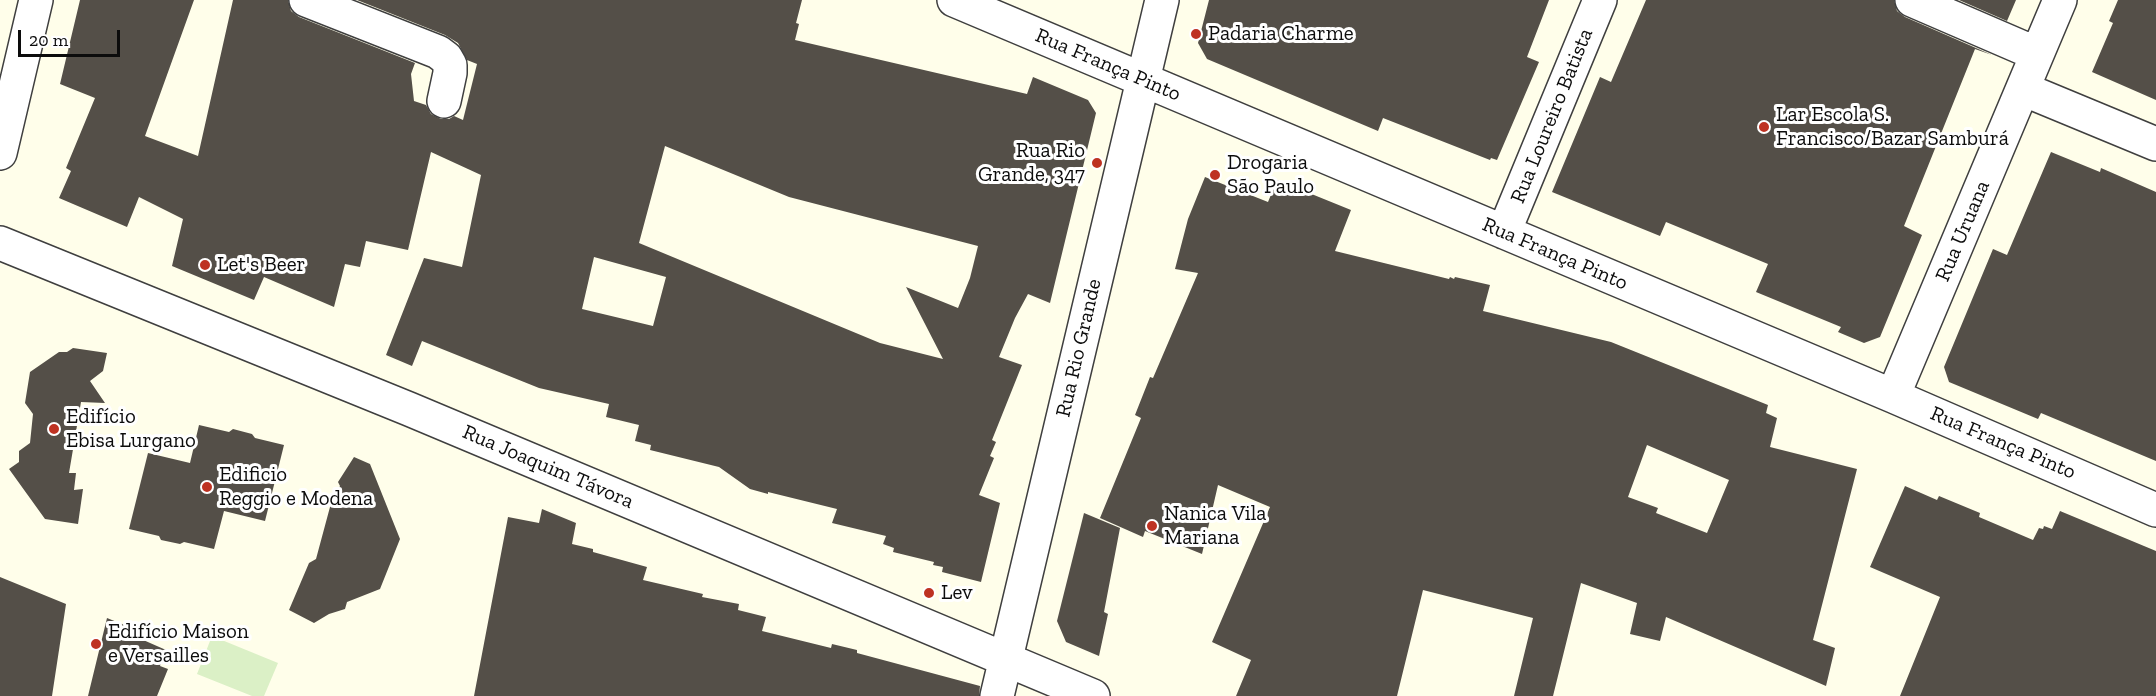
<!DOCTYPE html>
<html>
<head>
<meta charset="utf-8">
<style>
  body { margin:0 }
  #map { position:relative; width:2156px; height:696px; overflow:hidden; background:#fffeea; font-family:"Zilla Slab",serif }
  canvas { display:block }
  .scale { position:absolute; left:18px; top:30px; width:102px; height:27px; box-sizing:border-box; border:3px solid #0c0c0c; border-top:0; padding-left:8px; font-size:18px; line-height:21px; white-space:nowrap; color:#0c0c0c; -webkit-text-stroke:4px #fff; paint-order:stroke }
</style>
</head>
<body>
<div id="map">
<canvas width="2156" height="696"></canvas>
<div class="scale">20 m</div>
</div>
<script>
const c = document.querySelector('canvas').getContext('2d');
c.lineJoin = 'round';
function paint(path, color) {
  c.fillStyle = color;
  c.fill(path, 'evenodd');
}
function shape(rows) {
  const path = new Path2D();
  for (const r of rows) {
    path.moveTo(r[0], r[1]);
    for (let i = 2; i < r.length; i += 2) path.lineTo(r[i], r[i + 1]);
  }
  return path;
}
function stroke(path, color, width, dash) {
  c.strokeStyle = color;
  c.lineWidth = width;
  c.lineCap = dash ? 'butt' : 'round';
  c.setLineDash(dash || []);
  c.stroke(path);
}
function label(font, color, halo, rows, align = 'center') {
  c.font = font + ' "Zilla Slab",serif';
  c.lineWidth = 6;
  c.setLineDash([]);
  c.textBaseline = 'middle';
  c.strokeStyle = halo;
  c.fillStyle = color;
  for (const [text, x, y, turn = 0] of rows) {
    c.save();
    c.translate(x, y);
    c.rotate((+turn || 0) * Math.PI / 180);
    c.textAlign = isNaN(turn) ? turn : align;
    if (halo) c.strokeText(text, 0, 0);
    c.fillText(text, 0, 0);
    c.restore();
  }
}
const pitch = shape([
  [212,636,278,663,264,696,252,696,197,674]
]);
const building = shape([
  [80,0,194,0,145,136,198,156,233,0,288,0,291,11,299,17,415,63,411,74,414,101,426,105,431,114,441,119,449,119,454,116,463,120,477,64,467,60,458,43,445,35,357,0,802,0,796,23,799,24,795,40,1027,94,1033,77,1088,100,1096,113,1050,303,1028,294,1015,318,999,357,1022,365,992,440,996,442,990,456,994,458,979,495,1000,503,981,582,942,572,943,567,933,565,934,562,893,552,894,548,883,544,886,536,832,523,837,509,768,492,768,494,750,489,719,467,650,450,651,445,635,441,639,425,606,417,609,404,539,388,422,341,412,366,386,355,424,258,462,267,481,175,431,152,408,250,366,241,360,267,345,264,334,307,264,277,254,300,172,266,183,219,139,197,127,227,59,198,71,171,66,168,95,98,60,84],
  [665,146,789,197,978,246,970,278,958,308,906,287,943,359,880,343,639,243],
  [594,257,666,277,653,326,582,309],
  [1209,0,1549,0,1527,57,1539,62,1497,160,1491,158,1490,160,1383,118,1378,131,1207,59,1198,43],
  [1646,0,1894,0,1897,11,1905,17,1992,55,1975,49,1920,186,1904,226,1922,235,1880,337,1864,343,1838,332,1841,327,1756,292,1768,264,1666,222,1660,236,1552,192,1600,77,1611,82],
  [1959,0,2016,0,2007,21],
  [2118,0,2156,0,2156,100,2092,72,2113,23,2109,21],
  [2051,152,2100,172,2101,168,2156,192,2156,461,2041,413,2038,419,1949,382,1944,367,1993,249,2007,255],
  [1205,177,1268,202,1277,180,1351,210,1335,251,1449,279,1450,277,1454,279,1455,277,1490,285,1483,311,1611,342,1768,405,1766,413,1777,418,1770,447,1857,469,1813,640,1835,648,1826,686,1666,617,1660,641,1630,634,1637,603,1581,583,1553,696,1514,696,1533,618,1423,590,1397,696,1236,696,1251,660,1212,642,1270,507,1218,485,1202,554,1145,531,1143,537,1100,518,1141,418,1135,415,1150,377,1153,378,1198,273,1175,269,1188,219],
  [1647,445,1729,480,1707,533,1656,513,1658,508,1628,497],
  [73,348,107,353,103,371,90,381,105,403,81,402,69,473,76,473,74,490,83,489,78,524,45,519,9,469,19,462,19,451,30,443,33,414,25,403,30,372,59,352,67,352],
  [199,425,229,432,233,429,252,434,255,438,284,445,265,521,224,511,214,549,184,542,180,544,161,540,159,536,129,529,148,453,190,463],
  [354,457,370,464,400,539,380,589,347,602,345,609,329,614,314,623,289,610,309,563,316,559,330,507,340,486,338,482],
  [1905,486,1937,500,1939,496,1980,513,1979,517,2033,540,2039,528,2043,529,2044,526,2052,529,2060,511,2156,551,2156,696,1900,696,1940,597,1870,567],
  [542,509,576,523,572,544,593,549,593,552,647,567,643,580,703,594,702,597,739,604,738,610,766,617,762,631,831,648,832,644,857,650,857,653,980,686,979,696,474,696,508,517,539,523],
  [1084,513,1120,528,1104,612,1108,614,1099,656,1066,642,1057,621],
  [0,577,66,604,52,696,0,696],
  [107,618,144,633,141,639,166,650,160,666,168,669,157,696,88,696]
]);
const minor = shape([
  [306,0,438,52,446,58,450,65,450,73,444,101],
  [954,0,1893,396,2156,510],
  [1912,0,2037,54],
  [2023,89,2156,144],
  [0,153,36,0],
  [1504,232,1600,0],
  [0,243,409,409,1093,696],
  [1893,396,2060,0],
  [997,696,1162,0]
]);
const markers = [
  [1196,34,6,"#be3222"],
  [1764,127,6,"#be3222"],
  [1097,163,6,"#be3222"],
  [1215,175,6,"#be3222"],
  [205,265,6,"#be3222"],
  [54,429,6,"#be3222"],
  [207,487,6,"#be3222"],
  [1152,526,6,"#be3222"],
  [929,593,6,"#be3222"],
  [96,644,6,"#be3222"]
];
const poiNames = [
  ["Padaria Charme",1208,34],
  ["Lar Escola S.",1776,115],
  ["Francisco/Bazar Samburá",1776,139],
  ["Rua Rio",1085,151,"right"],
  ["Grande, 347",1085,175,"right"],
  ["Drogaria",1227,163],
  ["São Paulo",1227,187],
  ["Let's Beer",217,265],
  ["Edifício",66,417],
  ["Ebisa Lurgano",66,441],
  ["Edificio",219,475],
  ["Reggio e Modena",219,499],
  ["Nanica Vila",1164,514],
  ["Mariana",1164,538],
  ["Lev",941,593],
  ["Edifício Maison",108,632],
  ["e Versailles",108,656]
];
const streetNames = [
  ["Rua França Pinto",1108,65,23],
  ["Rua Loureiro Batista",1552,116,-68],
  ["Rua Uruana",1963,231,-67],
  ["Rua França Pinto",1555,254,23],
  ["Rua Rio Grande",1079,348,-77],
  ["Rua França Pinto",2003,443,23],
  ["Rua Joaquim Távora",548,467,23]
];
paint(pitch, '#dbf0c6');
paint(building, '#544f48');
stroke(minor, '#3f3f3f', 36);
stroke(minor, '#fff', 33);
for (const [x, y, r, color] of markers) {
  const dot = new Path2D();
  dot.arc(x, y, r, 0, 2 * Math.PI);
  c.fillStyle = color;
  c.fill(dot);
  stroke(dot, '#fff', 2);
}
label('21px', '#0c0c0c', '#fff', poiNames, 'left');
label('21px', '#0c0c0c', '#fff', streetNames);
</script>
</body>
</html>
